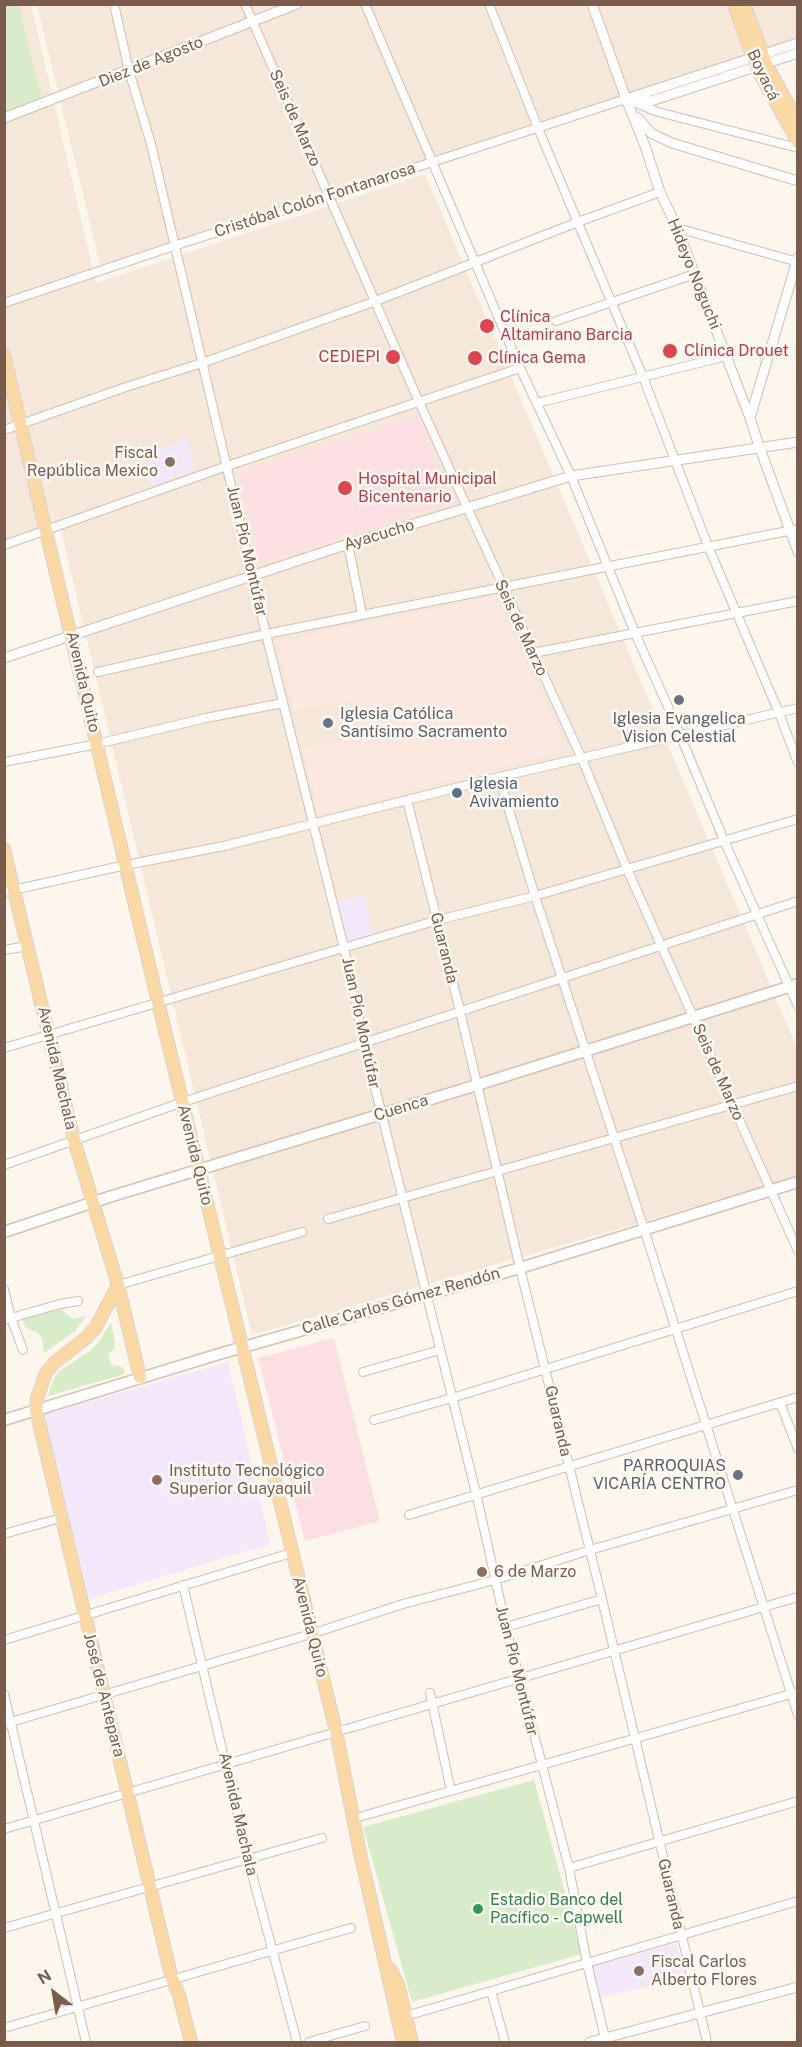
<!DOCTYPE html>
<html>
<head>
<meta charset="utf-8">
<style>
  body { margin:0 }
  #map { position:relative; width:802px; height:2047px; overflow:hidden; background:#fdf6ec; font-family:"Public Sans",sans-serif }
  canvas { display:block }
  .frame { position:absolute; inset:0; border:6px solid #7a5c4d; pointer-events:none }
  .north { position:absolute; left:24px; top:1963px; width:60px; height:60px; -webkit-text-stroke:4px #fffaf3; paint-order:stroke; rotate:329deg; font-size:16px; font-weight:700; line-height:24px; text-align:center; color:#7a5c4d }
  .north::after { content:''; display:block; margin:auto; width:21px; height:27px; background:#7a5c4d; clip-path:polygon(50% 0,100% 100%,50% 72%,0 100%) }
</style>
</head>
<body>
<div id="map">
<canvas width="802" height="2047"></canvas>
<div class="frame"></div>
<div class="north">N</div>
</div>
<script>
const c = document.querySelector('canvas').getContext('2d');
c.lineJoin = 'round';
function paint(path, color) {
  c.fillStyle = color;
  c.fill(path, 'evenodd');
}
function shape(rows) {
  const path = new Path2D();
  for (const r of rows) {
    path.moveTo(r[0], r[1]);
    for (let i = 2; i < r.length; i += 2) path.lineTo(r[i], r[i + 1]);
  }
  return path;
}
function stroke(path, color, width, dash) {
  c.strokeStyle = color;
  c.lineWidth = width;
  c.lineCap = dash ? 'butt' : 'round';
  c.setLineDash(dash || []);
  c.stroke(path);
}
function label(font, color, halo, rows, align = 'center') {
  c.font = font + ' "Public Sans",sans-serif';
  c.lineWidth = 5;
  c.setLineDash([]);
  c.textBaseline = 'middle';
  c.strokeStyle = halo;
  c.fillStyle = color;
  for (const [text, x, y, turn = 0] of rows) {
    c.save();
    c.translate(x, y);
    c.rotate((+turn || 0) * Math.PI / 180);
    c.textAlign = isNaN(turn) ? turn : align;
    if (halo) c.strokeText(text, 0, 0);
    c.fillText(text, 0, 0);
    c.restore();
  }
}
const residential = shape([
  [4,5,31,5,96,283,425,174,797,1048,797,1177,252,1335,59,522,5,540],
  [37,5,732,5,749,55,101,268],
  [751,5,797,5,797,38,766,48]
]);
const commercial = shape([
  [495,596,567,750,319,814,303,748,362,736,354,701,294,710,279,642]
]);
const education = shape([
  [187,439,195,471,153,485,146,452],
  [364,895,373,936,347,943,338,902],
  [228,1362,270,1544,89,1599,42,1415],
  [676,1943,687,1977,599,1998,591,1966]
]);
const medical = shape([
  [417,416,455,502,260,563,238,473],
  [334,1338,380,1521,305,1541,258,1358]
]);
const green = shape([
  [5,5,19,5,44,109,5,124],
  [61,1309,73,1319,86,1316,75,1331,44,1353,42,1339,38,1333,25,1327,23,1319],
  [111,1322,115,1343,114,1349,108,1354,111,1365,119,1366,123,1368,125,1372,122,1375,48,1396,54,1378,61,1370,91,1350,99,1342],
  [534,1780,582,1954,412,2002,363,1827]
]);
const minor = shape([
  [114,4,129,71,151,144,266,634,344,948,364,1043,476,1493,506,1627,569,1868,587,1963,606,2042],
  [245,4,419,402,582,759,627,869,798,1251],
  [365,4,520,368,571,476,635,633,673,718,726,845,798,1006],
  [489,4,538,128,643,377,708,546,779,713,798,763],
  [677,228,798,262],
  [4,303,174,246,626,99,658,112,798,148],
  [556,321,695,274],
  [537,403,727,356],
  [4,430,126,387,202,363,376,301,578,222,660,192],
  [348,544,362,614],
  [4,545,227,466,520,368],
  [533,653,798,601],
  [98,672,266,634,798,529],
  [4,762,97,744,206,718,283,703],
  [499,777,535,896,644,1229,798,1715],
  [407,800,460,1011,520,1268,602,1599,707,2042],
  [4,892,126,865,224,846,499,777,798,708],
  [4,950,28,946],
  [4,1048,438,920,535,896,798,819],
  [4,1165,183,1102,798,901],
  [328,1219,798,1086],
  [118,1285,302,1232],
  [4,1289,11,1318,23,1350],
  [4,1320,60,1304,78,1301],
  [363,1372,440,1350],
  [780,1403,798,1449],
  [374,1420,452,1398,798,1291],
  [409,1515,798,1397],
  [4,1534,61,1518],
  [183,1585,248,1859,297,2042],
  [506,1627,602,1599],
  [4,1640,291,1553],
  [430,1693,451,1791],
  [4,1694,86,2042],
  [4,1724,311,1634,403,1604,495,1580,590,1550,798,1490],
  [352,1819,798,1692],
  [4,1829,798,1597],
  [569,1868,798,1801],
  [4,1928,322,1838],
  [491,1991,505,2042],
  [406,2016,798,1901],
  [4,2028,351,1928],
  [309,2042,365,2026]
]);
const tertiary = shape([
  [592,4,626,99,645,146,660,192,677,228,750,418,759,446,798,552],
  [626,99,798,43],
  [631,99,651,101,798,53],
  [4,118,297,4],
  [638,118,651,133,672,143,798,181],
  [750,418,798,257],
  [4,658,348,544,571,476,798,442],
  [590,2042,798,1987]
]);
const secondary = shape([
  [4,1232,109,1197,477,1085,798,984],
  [4,1420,219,1354,520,1268,798,1182]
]);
const primary = shape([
  [734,4,756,67,798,142],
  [744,4,766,64,798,122],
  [4,355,158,1002,336,1731,360,1853,403,2042],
  [4,849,74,1140,118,1285,140,1377],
  [118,1285,96,1327,86,1338,54,1363,46,1373,37,1398,36,1410,172,1979,179,1995,191,2042],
  [390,1969,398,1984,412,2042]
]);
const markers = [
  [487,326,8,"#e0444e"],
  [670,351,8,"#e0444e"],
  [393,357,8,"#e0444e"],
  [475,358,8,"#e0444e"],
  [170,462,6,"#8d6e63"],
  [345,488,8,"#e0444e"],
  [679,700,6,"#6b7280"],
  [328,723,6,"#6b7280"],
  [457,793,6,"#5c6f8a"],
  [738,1475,6,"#6b7280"],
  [157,1480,6,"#8d6e63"],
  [482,1572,6,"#8d6e63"],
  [478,1909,6,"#2e9e5b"],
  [639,1971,6,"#8d6e63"]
];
const streetNames = [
  ["Diez de Agosto",151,62,-22],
  ["Boyacá",763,75,65],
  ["Seis de Marzo",295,118,66],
  ["Cristóbal Colón Fontanarosa",315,200,-18],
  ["Hideyo Noguchi",694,274,68],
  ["Ayacucho",379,535,-17],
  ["Juan Pío Montúfar",247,551,77],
  ["Seis de Marzo",521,628,65],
  ["Avenida Quito",83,682,77],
  ["Guaranda",444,948,76],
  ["Juan Pío Montúfar",361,1023,78],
  ["Avenida Machala",57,1068,77],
  ["Seis de Marzo",718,1072,66],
  ["Cuenca",401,1108,-17],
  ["Avenida Quito",195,1155,76],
  ["Calle Carlos Gómez Rendón",401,1301,-16],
  ["Guaranda",558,1421,77],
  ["Avenida Quito",310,1627,76],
  ["Juan Pío Montúfar",517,1671,76],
  ["José de Antepara",104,1695,76],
  ["Avenida Machala",238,1814,77],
  ["Guaranda",671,1894,77]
];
const healthNames = [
  ["Clínica",500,317],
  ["Altamirano Barcia",500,335],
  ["Clínica Drouet",684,351],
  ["CEDIEPI",380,357,"right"],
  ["Clínica Gema",488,358],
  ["Hospital Municipal",358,479],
  ["Bicentenario",358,497]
];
const educationNames = [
  ["Fiscal",158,453,"right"],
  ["República Mexico",158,471,"right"],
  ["Instituto Tecnológico",169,1471],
  ["Superior Guayaquil",169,1489],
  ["6 de Marzo",494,1572],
  ["Fiscal Carlos",651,1962],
  ["Alberto Flores",651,1980]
];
const worshipNames = [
  ["Iglesia Católica",340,714],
  ["Santísimo Sacramento",340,732],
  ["Iglesia Evangelica",679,719,"center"],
  ["Vision Celestial",679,737,"center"],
  ["PARROQUIAS",726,1466,"right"],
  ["VICARÍA CENTRO",726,1484,"right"]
];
const serviceNames = [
  ["Iglesia",469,784],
  ["Avivamiento",469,802]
];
const leisureNames = [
  ["Estadio Banco del",490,1900],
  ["Pacífico - Capwell",490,1918]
];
paint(residential, '#f5e8da');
paint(commercial, '#fde8e0');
paint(education, '#f3e8fa');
paint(medical, '#fbdfe3');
paint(green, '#d8ecc9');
stroke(minor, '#d1beb0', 10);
stroke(tertiary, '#d1beb0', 11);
stroke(secondary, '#d6c0b0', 13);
stroke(primary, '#dad1cd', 14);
stroke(minor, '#fff', 8);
stroke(tertiary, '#fff', 9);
stroke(secondary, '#fff', 10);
stroke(primary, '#fbd9a5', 12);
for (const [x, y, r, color] of markers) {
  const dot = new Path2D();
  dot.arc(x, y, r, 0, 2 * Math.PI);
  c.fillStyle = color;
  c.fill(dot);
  stroke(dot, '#fffaf3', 2);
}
label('16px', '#7a5c4d', '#fffaf3', streetNames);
label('16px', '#be3a42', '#fffaf3', healthNames, 'left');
label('16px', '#785e54', '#fffaf3', educationNames, 'left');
label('16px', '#5b616d', '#fffaf3', worshipNames, 'left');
label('16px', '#4e5e75', '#fffaf3', serviceNames, 'left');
label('16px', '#27864d', '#fffaf3', leisureNames, 'left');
</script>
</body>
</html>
